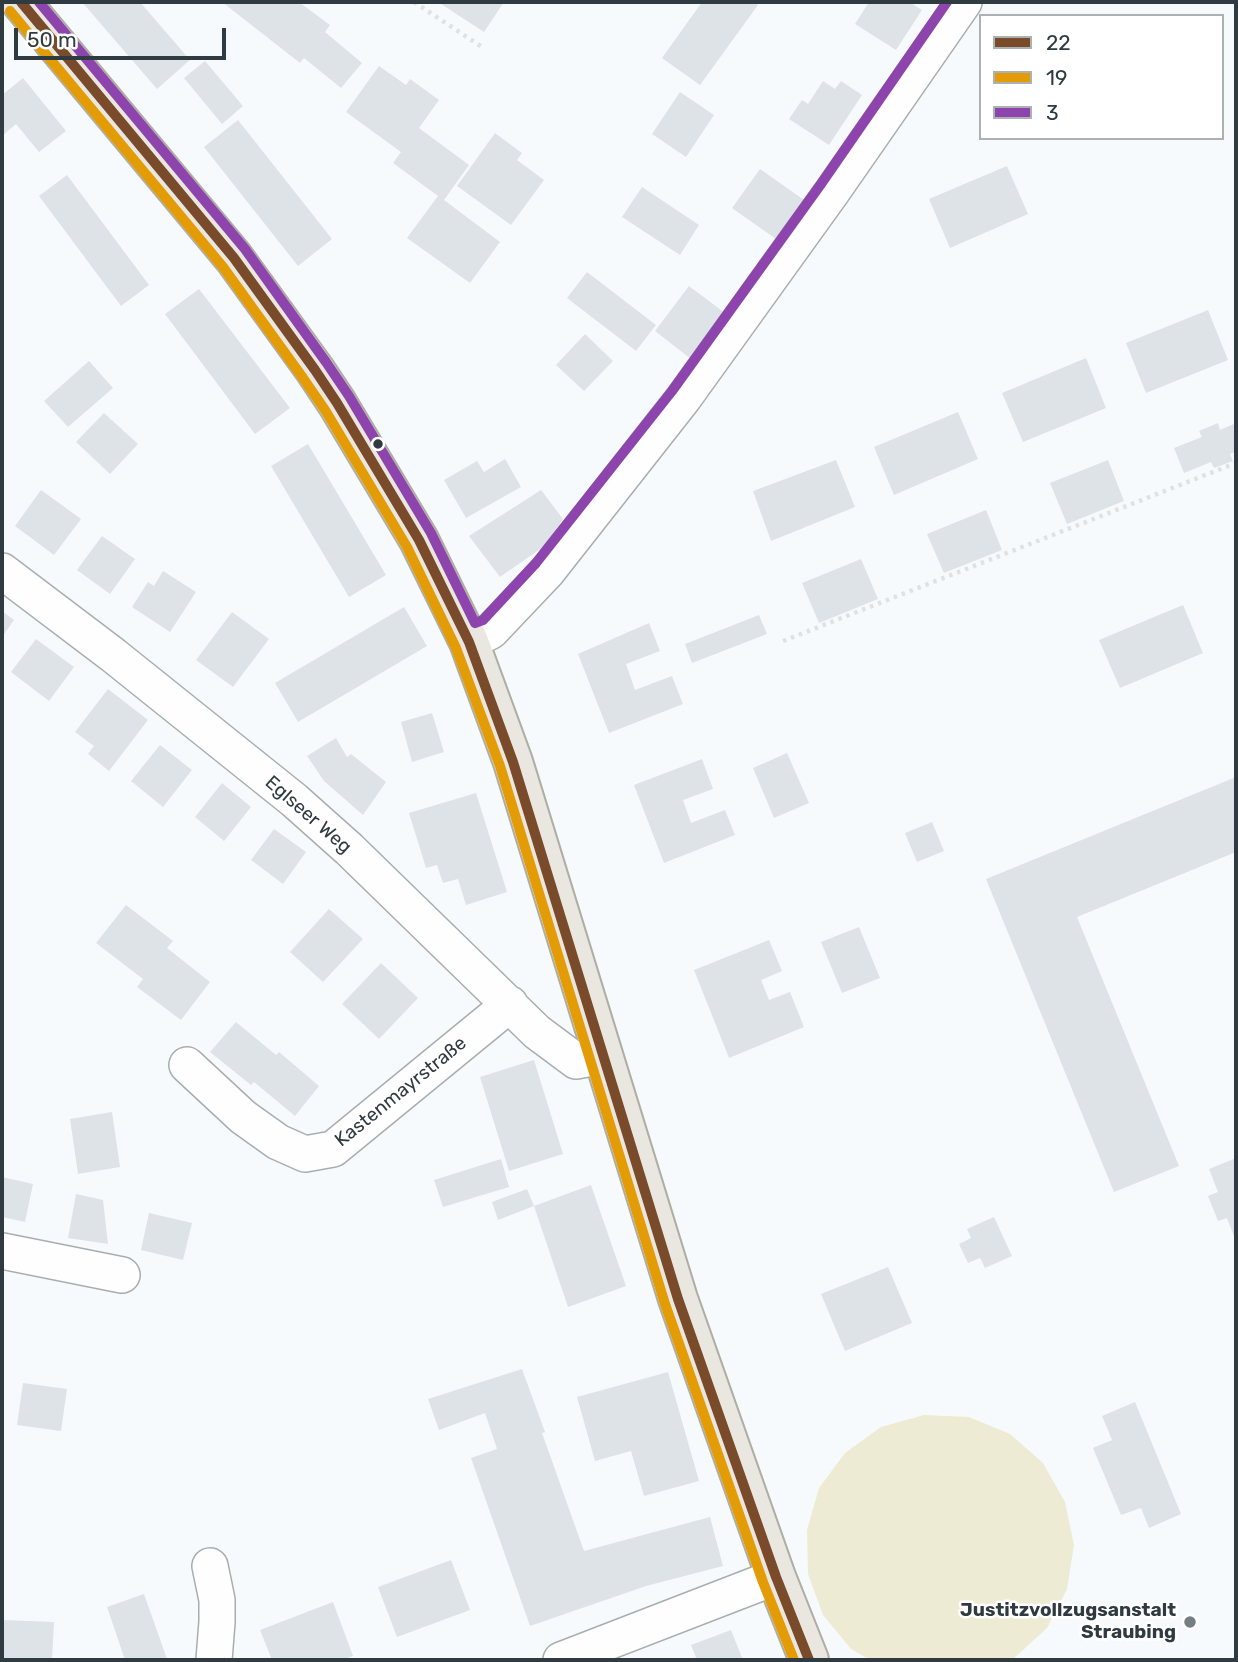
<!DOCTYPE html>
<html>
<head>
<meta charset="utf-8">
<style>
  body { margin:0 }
  #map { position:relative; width:1238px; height:1662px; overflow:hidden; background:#f7fafc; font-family:Rubik,sans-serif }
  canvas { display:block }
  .frame { position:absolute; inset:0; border:4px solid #2f3b40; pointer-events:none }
  .legend { position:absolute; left:979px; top:14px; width:245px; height:126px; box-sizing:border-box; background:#fff; border:2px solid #acb1b3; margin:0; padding:9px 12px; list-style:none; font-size:21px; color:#2f3b40 }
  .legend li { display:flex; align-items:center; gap:14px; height:35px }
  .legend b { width:35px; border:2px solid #acb1b3 }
  .scale { position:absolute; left:14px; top:28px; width:212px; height:32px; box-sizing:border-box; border:4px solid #2f3b40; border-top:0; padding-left:9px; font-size:21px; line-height:24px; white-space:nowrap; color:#2f3b40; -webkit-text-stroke:5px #fff; paint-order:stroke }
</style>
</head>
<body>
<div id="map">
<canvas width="1238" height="1662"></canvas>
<div class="frame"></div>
<ul class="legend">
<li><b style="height:9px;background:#7a4b2a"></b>22</li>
<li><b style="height:9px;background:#e39b06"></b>19</li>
<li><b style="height:9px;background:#8e44ad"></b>3</li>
</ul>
<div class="scale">50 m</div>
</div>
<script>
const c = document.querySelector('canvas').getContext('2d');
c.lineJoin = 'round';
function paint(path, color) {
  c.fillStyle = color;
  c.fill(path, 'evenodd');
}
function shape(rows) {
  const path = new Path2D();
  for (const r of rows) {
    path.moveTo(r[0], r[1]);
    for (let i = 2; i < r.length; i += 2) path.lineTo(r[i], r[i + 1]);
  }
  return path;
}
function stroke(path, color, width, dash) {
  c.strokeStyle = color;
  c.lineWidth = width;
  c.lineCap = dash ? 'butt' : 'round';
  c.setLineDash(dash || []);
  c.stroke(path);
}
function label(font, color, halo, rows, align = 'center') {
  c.font = font + ' Rubik,sans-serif';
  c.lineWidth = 5;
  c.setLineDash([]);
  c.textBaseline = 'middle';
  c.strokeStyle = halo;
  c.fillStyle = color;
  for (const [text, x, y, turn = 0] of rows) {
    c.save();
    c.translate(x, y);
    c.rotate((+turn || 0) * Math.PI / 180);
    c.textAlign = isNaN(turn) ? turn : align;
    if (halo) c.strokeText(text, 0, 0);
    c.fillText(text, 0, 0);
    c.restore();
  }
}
const green = shape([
  [924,1415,969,1417,1010,1434,1043,1463,1065,1502,1074,1545,1067,1589,1047,1628,1012,1660,870,1660,851,1649,823,1615,808,1574,807,1530,819,1488,845,1453,881,1427]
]);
const building = shape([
  [82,2,140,2,190,60,157,89],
  [222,2,299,2,330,25,325,32,362,63,341,88,304,58,300,63],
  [438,2,504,2,484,32],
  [702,2,754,2,758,5,700,85,662,58],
  [869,2,909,2,922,10,896,50,855,24],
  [205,61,243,106,222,124,184,78],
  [379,66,406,85,410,79,439,100,419,128,469,165,444,200,500,242,470,283,407,238,438,196,393,163,401,152,346,112],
  [23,78,66,131,39,152,16,124,2,136,2,95],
  [823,81,835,89,841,81,862,95,829,145,789,119,802,100,808,104],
  [680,92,714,115,686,157,652,134],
  [238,120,332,239,298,266,204,147],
  [495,133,522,153,517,160,544,180,511,225,457,186],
  [1007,166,1028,214,950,248,929,199],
  [760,169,804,200,776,239,732,208],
  [67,175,149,285,121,306,39,196],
  [642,187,699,225,680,255,622,217],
  [587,272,656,325,636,351,567,298],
  [689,286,725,313,691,359,655,331],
  [199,289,290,408,255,434,165,314],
  [1208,310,1228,360,1146,393,1126,343],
  [585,334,613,361,584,391,556,365],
  [1086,358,1106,408,1023,442,1002,393],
  [89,361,113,388,68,427,44,401],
  [958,412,978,459,894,495,874,447],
  [104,413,138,444,110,474,76,442],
  [1218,423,1220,430,1236,423,1236,452,1230,454,1233,461,1214,468,1211,462,1184,473,1174,448,1202,437,1199,431],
  [308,444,386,575,349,597,271,466],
  [505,459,521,487,466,518,444,480,477,461,484,472],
  [836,460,855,507,771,541,753,491],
  [1108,460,1124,501,1067,524,1050,483],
  [41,490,81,519,54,555,15,526],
  [541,490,563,519,546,545,500,577,469,536],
  [986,510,1002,550,944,573,927,534],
  [102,536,135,559,110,594,77,570],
  [861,559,878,599,819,623,802,583],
  [163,571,196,592,170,632,132,607,148,582,154,586],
  [1183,605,1203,653,1120,688,1099,640],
  [404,607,427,646,298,722,275,683],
  [2,611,14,620,2,637],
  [232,612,269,639,233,687,196,660],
  [759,615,767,634,692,663,685,644],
  [649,623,660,651,626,664,635,690,672,676,683,704,609,733,578,654],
  [36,639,74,667,49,701,11,672],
  [108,689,148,720,109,771,88,754,94,746,75,732],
  [432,713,444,752,412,762,401,722],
  [336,738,347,757,351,754,386,782,363,815,324,781,307,756],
  [160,745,192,770,163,807,131,781],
  [787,753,809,803,774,818,753,768],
  [702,759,713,789,683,800,691,823,725,810,735,835,664,863,634,785],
  [1236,777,1236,852,1077,917,1179,1166,1114,1192,986,879],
  [222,783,251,807,224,841,195,817],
  [476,793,507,892,466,905,458,879,443,883,437,865,426,868,409,813],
  [932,822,944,851,917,862,905,833],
  [274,829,306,852,283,884,251,860],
  [126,905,173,941,167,948,210,982,181,1020,137,987,143,979,96,943],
  [329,909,363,939,323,982,290,952],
  [859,927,880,978,842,993,821,942],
  [769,940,782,971,761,980,769,1000,790,992,804,1027,729,1058,694,970],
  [381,963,418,998,379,1039,342,1004],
  [236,1022,276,1055,279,1052,319,1086,295,1116,254,1082,251,1085,210,1052],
  [534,1060,563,1154,509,1171,480,1077],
  [112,1112,120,1167,78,1174,70,1119],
  [1236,1158,1236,1242,1227,1218,1218,1221,1208,1196,1218,1192,1209,1169],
  [501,1159,509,1187,443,1207,434,1180],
  [2,1177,33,1184,25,1222,2,1217],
  [591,1185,626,1286,568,1307,534,1206],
  [527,1189,534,1206,498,1220,492,1202],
  [76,1194,103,1200,108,1244,68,1238],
  [149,1213,192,1223,183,1260,141,1250],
  [994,1217,1012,1256,985,1268,980,1258,968,1263,959,1244,971,1238,967,1229],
  [888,1267,912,1323,845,1351,821,1294],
  [522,1369,545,1432,542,1433,584,1551,710,1517,723,1566,646,1586,530,1626,471,1458,497,1449,485,1413,439,1430,428,1399],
  [668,1372,699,1481,644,1496,631,1451,595,1461,577,1397],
  [23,1383,67,1389,61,1431,17,1425],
  [1135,1402,1181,1514,1149,1528,1141,1508,1121,1515,1093,1448,1112,1440,1102,1416],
  [451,1560,470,1610,397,1637,378,1587],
  [144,1594,167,1659,125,1660,107,1607],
  [333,1602,353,1656,341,1660,272,1660,260,1630],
  [2,1620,54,1622,52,1660,2,1660],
  [731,1630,743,1660,697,1660,691,1645]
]);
const path = shape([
  [414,2,482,47],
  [783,641,1236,463]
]);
const minor = shape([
  [2,571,113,655,294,800,349,849,537,1032,576,1061,603,1056],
  [469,642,491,631,547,572,683,399,832,192,964,2],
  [187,1065,243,1117,278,1142,305,1154,333,1149,510,1004],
  [2,1251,122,1275],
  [210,1566,217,1600,217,1622,214,1660],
  [561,1660,776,1577]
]);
const major = shape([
  [21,2,234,258,315,370,337,403,419,540,469,642,513,762,678,1299,776,1577,809,1660]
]);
const bus1 = shape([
  [21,2,234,258,315,370,337,403,419,540,469,642,513,762,678,1299,776,1577,809,1660]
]);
const bus2 = shape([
  [10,11,223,267,303,378,325,410,407,547,456,648,500,766,665,1304,763,1582,794,1660]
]);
const bus3 = shape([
  [39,2,245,249,326,362,349,396,431,533,475,623,483,620,536,563,672,391,821,184,947,2]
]);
const markers = [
  [378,444,6,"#2f3b40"],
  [1190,1622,7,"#757e82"]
];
const streetNames = [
  ["Eglseer Weg",308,815,41],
  ["Kastenmayrstraße",401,1092,-39]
];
const poiNames = [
  ["Justitzvollzugsanstalt",1176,1611],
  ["Straubing",1176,1633]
];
paint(green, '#eeebd4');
paint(building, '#dde3e7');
stroke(minor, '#a7aeb1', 38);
stroke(major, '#aeaea2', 42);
stroke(path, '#e0e1e2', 4.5, [3.5, 5]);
stroke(minor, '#fefeff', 35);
stroke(major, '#e9e7e0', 38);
stroke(bus1, '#7a4b2a', 10);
stroke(bus2, '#e39b06', 10);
stroke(bus3, '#8e44ad', 10);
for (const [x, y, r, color] of markers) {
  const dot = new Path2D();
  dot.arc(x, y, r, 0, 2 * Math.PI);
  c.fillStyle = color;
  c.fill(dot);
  stroke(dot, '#fff', 2.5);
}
label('19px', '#2f3b40', '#fff', streetNames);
label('bold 19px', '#2f3b40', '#fff', poiNames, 'right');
</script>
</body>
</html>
